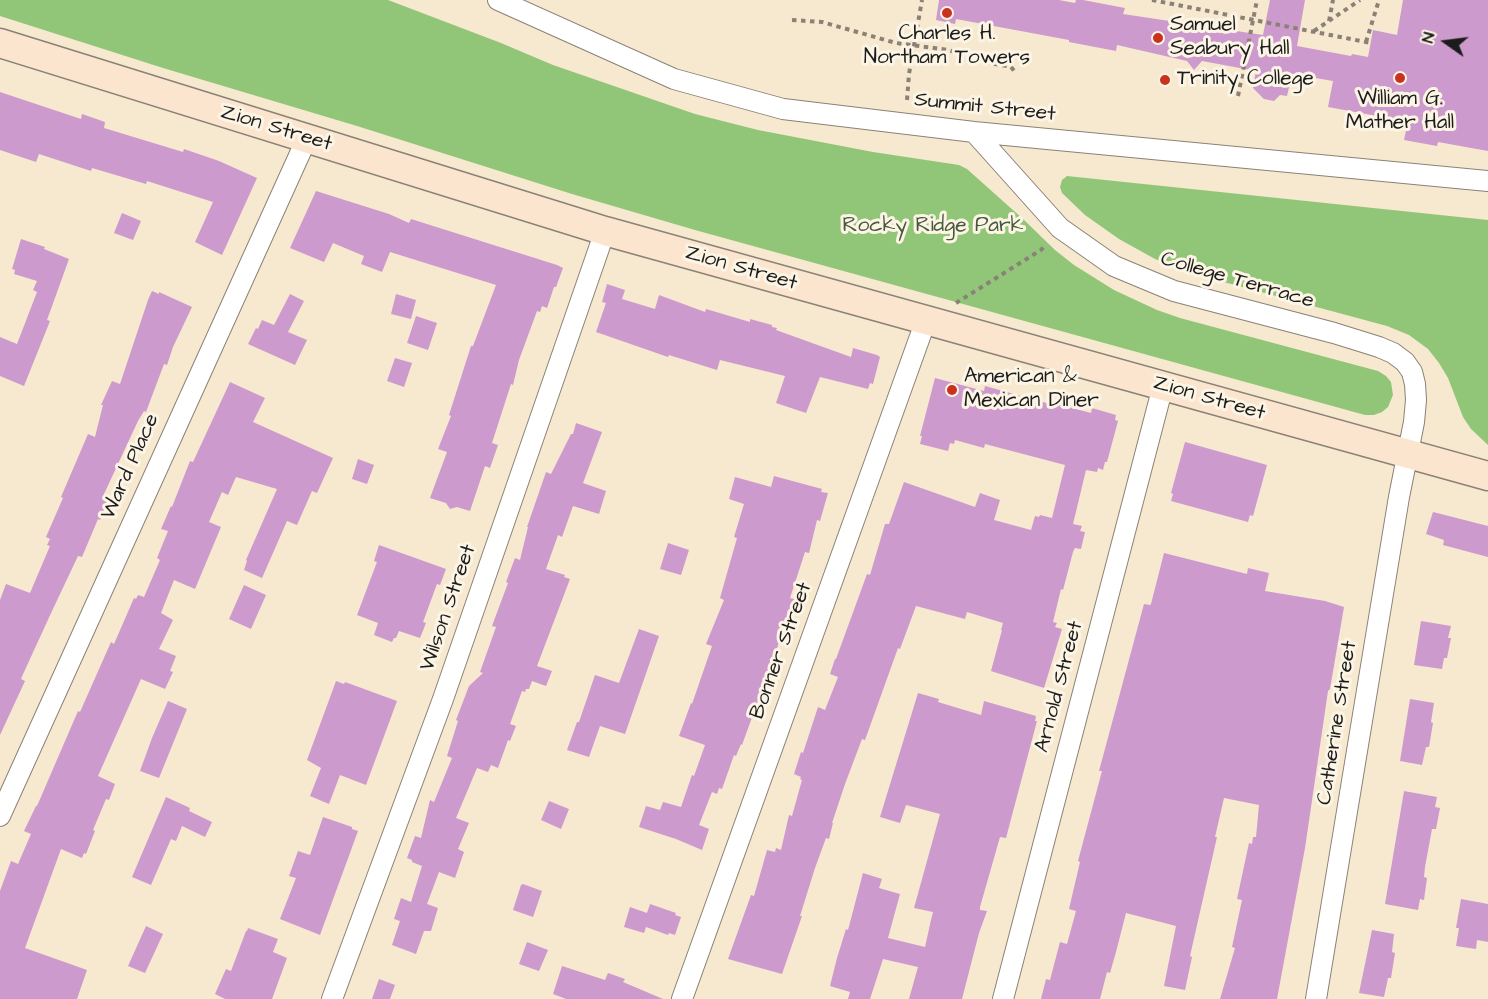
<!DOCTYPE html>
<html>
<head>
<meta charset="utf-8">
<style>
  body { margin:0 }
  #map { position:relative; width:1488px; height:999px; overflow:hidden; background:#f7e8d0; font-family:"Architects Daughter",sans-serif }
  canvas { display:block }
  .north { position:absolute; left:1416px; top:12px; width:60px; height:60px; -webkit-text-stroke:4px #fcf5e5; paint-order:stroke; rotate:284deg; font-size:16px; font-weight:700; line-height:24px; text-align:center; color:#1c1c1c }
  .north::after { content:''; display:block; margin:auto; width:21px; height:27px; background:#1c1c1c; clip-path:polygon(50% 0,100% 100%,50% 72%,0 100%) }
</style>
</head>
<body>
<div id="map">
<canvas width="1488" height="999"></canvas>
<div class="north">N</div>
</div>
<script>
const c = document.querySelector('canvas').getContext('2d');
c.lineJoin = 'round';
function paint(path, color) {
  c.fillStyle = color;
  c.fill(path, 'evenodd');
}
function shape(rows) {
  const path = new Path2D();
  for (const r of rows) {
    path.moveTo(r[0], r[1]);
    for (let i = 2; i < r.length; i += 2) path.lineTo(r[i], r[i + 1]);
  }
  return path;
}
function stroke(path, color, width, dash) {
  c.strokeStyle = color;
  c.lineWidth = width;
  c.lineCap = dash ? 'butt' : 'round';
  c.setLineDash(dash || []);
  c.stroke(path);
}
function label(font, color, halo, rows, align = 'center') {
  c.font = font + ' "Architects Daughter",sans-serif';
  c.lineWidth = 6;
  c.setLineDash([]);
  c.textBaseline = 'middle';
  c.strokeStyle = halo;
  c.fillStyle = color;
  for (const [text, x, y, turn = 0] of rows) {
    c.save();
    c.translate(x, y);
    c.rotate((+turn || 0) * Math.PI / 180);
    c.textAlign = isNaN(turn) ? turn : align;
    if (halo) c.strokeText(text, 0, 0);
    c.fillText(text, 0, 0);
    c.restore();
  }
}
const green = shape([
  [0,0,388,0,501,43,553,65,695,114,758,130,873,152,959,165,967,169,1023,219,1055,250,1074,265,1114,290,1157,310,1180,318,1378,371,1386,376,1391,382,1393,395,1388,407,1382,412,1374,415,1365,415,695,230,572,194,357,126,163,68,0,16],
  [1067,176,1488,220,1488,445,1471,429,1463,417,1448,378,1439,363,1428,349,1409,335,1387,326,1194,274,1155,259,1119,239,1085,215,1062,193,1060,187,1062,180]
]);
const building = shape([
  [939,0,1059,0,1075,3,1076,0,1083,0,1125,8,1123,14,1263,35,1270,0,1305,0,1297,46,1351,56,1352,54,1368,57,1373,30,1397,35,1403,0,1488,0,1488,151,1438,142,1437,146,1404,140,1407,126,1377,120,1377,116,1328,107,1333,81,1292,74,1287,96,1280,95,1274,101,1264,99,1253,88,1256,71,1202,61,1194,70,1187,61,1117,45,1116,51,1069,42,1069,40,956,19,955,24,936,20],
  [0,92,81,119,82,114,105,122,104,128,183,152,184,149,219,161,257,178,222,255,195,242,213,202,147,181,146,184,92,168,91,171,39,154,36,162,0,150],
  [316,191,389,214,409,223,411,219,557,265,563,268,556,287,554,287,547,308,542,306,540,312,537,311,519,360,513,385,511,384,492,443,498,445,490,468,485,466,470,511,457,507,450,509,446,503,430,498,447,452,438,449,451,416,449,415,471,346,473,346,496,285,390,252,382,272,361,264,364,256,333,243,324,262,290,248],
  [122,213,141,221,133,240,114,233],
  [21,239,45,247,44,249,69,259,47,320,50,321,24,386,0,376,0,337,17,344,37,292,33,290,37,281,14,274,15,270,12,269],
  [607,284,625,290,622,299,655,309,659,295,705,312,706,309,750,322,750,319,772,325,772,327,777,328,776,330,851,357,853,348,877,355,880,357,873,384,870,383,868,389,820,377,806,413,776,403,785,376,720,360,717,370,669,355,668,357,596,332,606,303,602,302],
  [152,291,159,294,159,292,192,307,173,347,167,365,164,364,146,412,144,411,138,421,104,494,104,496,109,498,100,520,98,519,82,557,78,556,52,611,24,672,21,679,25,681,0,735,0,600,6,584,30,593,50,546,47,545,50,539,46,537,63,498,61,497,88,434,95,437,103,405,101,405,112,381,120,384,148,300],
  [290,294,304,301,288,332,307,340,295,365,248,344,256,328,258,329,262,320,274,325],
  [396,294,416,300,411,319,391,314],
  [416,316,437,323,428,350,407,343],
  [395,358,412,363,404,387,387,381],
  [935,378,984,391,985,386,1050,404,1050,402,1091,413,1092,408,1116,415,1115,420,1118,421,1107,462,1105,462,1103,470,1098,468,1097,472,1086,470,1073,524,1082,526,1080,531,1085,532,1081,549,1075,548,1073,552,1063,590,1061,589,1053,622,1057,623,1055,627,1062,629,1044,688,991,671,1002,630,1001,630,1003,623,967,612,965,619,916,606,900,649,898,648,865,740,862,739,845,784,832,823,833,823,829,839,826,838,815,868,800,916,802,916,782,974,728,959,751,895,754,896,767,850,775,852,776,848,781,850,789,815,792,816,802,780,800,779,801,777,794,774,801,752,803,753,818,707,825,710,838,677,830,674,835,659,836,659,867,574,870,575,885,524,889,524,904,482,975,507,980,493,1000,500,994,520,1031,530,1035,516,1039,517,1040,515,1052,518,1065,465,985,444,984,448,955,440,954,444,950,443,948,451,920,444,922,436,920,436],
  [230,382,265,398,253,422,333,458,317,493,312,491,297,525,287,521,262,578,244,570,247,561,246,560,277,489,236,477,228,495,222,492,209,522,221,527,195,589,174,580,161,613,173,620,159,649,176,656,170,671,173,672,165,689,141,679,98,776,115,784,109,800,106,799,93,830,95,831,86,854,84,853,82,858,61,849,25,948,87,970,77,999,0,999,0,891,11,861,18,864,31,834,24,831,36,806,37,806,78,711,80,712,111,642,114,644,134,598,136,599,138,595,144,597,160,560,157,558,168,531,161,529,171,506,172,507,190,461,193,462],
  [576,423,602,432,583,483,606,491,599,514,573,506,562,537,558,535,546,569,565,575,564,577,570,579,537,666,552,671,546,686,532,681,529,689,526,689,525,692,522,691,510,724,516,726,510,741,508,740,498,768,491,765,488,772,477,768,456,818,469,823,458,849,464,852,455,878,439,872,427,904,438,908,431,931,424,931,416,954,392,945,400,921,394,919,401,898,411,902,422,866,412,862,412,860,407,858,415,836,421,838,430,800,434,802,452,758,447,756,458,721,456,720,469,686,483,673,480,672,496,627,492,626,508,583,506,582,515,558,520,560,528,527,527,527,546,472,551,474,571,434,573,434],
  [1185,442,1267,465,1253,516,1250,515,1248,522,1171,501,1173,494,1171,493],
  [358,459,374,465,367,484,352,479],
  [774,476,822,489,821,492,828,493,820,521,817,520,809,553,805,552,790,598,794,599,782,637,781,637,742,745,741,744,736,756,734,755,722,789,719,788,717,794,712,792,699,825,709,829,702,850,676,839,639,827,646,806,660,810,663,802,681,807,692,775,694,776,705,745,679,736,691,703,692,704,712,646,706,644,724,600,720,598,737,538,734,537,744,504,729,499,735,477,771,487],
  [1433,512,1488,526,1488,557,1443,545,1444,540,1426,534],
  [668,543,689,550,681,575,660,569],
  [379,545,446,569,440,585,437,584,423,622,426,623,420,638,399,631,396,638,394,638,392,642,374,635,378,623,357,615,377,562,374,561],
  [1164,553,1247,574,1248,568,1269,573,1265,591,1325,601,1344,607,1330,689,1328,691,1305,848,1277,999,1220,999,1235,948,1232,947,1242,900,1237,899,1249,843,1252,844,1253,837,1256,837,1259,805,1224,798,1215,837,1217,837,1190,956,1192,957,1185,990,1164,986,1176,926,1126,913,1116,952,1110,973,1107,972,1100,999,1041,999,1046,979,1050,980,1060,942,1067,944,1076,911,1069,909,1080,862,1078,861,1102,771,1099,771,1144,604,1150,605,1151,604],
  [244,585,266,595,251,629,229,619],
  [1421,621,1451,626,1448,638,1451,638,1447,658,1444,658,1442,669,1414,665],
  [639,629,659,636,625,734,600,726,589,757,567,750,577,722,579,722,595,675,619,683],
  [336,681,344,684,345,682,397,701,366,785,340,775,329,804,310,796,321,768,307,760],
  [918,693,939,699,938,702,981,715,984,701,1036,716,1035,721,1037,721,1006,838,1000,837,980,907,980,910,987,911,979,933,962,999,909,999,918,967,883,959,870,999,848,999,850,992,830,986,837,958,846,929,848,930,863,873,882,879,879,888,900,894,888,938,925,947,931,920,933,912,914,908,940,814,906,805,900,823,880,817],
  [1410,699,1434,703,1431,722,1433,723,1429,747,1426,747,1422,765,1400,761],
  [168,701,187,709,159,778,140,771,152,738],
  [1404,791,1437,797,1435,807,1440,808,1436,829,1432,829,1425,867,1424,877,1427,878,1424,900,1420,899,1418,910,1385,904],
  [166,797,190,808,189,811,212,822,205,837,182,826,176,841,171,839,151,885,132,877],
  [549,801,569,809,561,829,541,820],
  [323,817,352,827,352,829,358,831,320,935,280,919,296,878,289,876,298,851,310,855],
  [523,884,542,891,533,917,513,910,521,885],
  [1461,899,1488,904,1488,942,1477,940,1476,949,1456,946,1459,928,1456,928],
  [650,904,676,913,675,915,681,917,675,935,669,933,668,935,646,927,644,933,624,927,630,907,647,913],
  [146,926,163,934,145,973,128,966],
  [248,928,278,939,273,952,287,958,272,999,225,999,215,994,226,969,231,971,246,931,247,931],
  [1372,930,1394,934,1392,952,1395,953,1391,978,1388,978,1384,997,1359,993],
  [527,942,548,950,539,971,519,964],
  [562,966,605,980,608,973,625,979,623,982,663,999,566,999,553,994],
  [379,979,395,985,390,999,372,999]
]);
const path = shape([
  [1152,0,1371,43],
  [792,20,822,22,896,43,949,50,983,62,1007,66,1011,67,1016,73],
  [1329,21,1333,0],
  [1314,31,1360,0],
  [1366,42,1379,0],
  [1238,96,1257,0],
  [907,100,909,74,922,0],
  [956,303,1041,250,1046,244]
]);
const minor = shape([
  [498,0,674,79,783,109,974,132,1488,181],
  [974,132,1060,228,1114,266,1174,291,1334,333,1379,347,1393,353,1405,362,1412,372,1415,384,1416,400,1414,422,1399,497,1316,999],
  [0,816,307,138],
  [332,999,443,699,605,231],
  [682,999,926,320],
  [1003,999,1163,386]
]);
const secondary = shape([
  [0,43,605,231,1488,476]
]);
const markers = [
  [947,13,6,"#c8321e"],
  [1158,38,6,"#c8321e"],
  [1400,78,6,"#c8321e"],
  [1165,80,6,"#c8321e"],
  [952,390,6,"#c8321e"]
];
const poiNames = [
  ["Samuel",1170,26],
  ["Seabury Hall",1170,50],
  ["Charles H.",947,35,"center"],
  ["Northam Towers",947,59,"center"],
  ["Trinity College",1177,80],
  ["William G.",1400,100,"center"],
  ["Mather Hall",1400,124,"center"],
  ["American &",964,378],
  ["Mexican Diner",964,402]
];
const streetNames = [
  ["Summit Street",985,108,6],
  ["Zion Street",276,129,17],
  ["Zion Street",741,269,16],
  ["College Terrace",1237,281,16],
  ["Zion Street",1209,399,16],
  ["Ward Place",131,467,-66],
  ["Wilson Street",449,608,-71],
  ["Bonner Street",782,651,-70],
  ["Arnold Street",1060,687,-75],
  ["Catherine Street",1338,723,-81]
];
const parkNames = [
  ["Rocky Ridge Park",933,227]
];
paint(green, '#91c678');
paint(building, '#cd9ace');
stroke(minor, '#8a8276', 22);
stroke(secondary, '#8a8276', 31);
stroke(path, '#8a8276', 4, [4.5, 4.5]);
stroke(minor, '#fff', 20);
stroke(secondary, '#fce5cf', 28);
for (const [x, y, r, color] of markers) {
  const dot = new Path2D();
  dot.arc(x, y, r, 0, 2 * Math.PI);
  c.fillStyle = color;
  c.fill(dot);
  stroke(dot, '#fcf5e5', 2);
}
label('21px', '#1c1c1c', '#fcf5e5', poiNames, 'left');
label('21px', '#1c1c1c', '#fcf5e5', streetNames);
label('21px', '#45583c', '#fcf5e5', parkNames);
</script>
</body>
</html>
